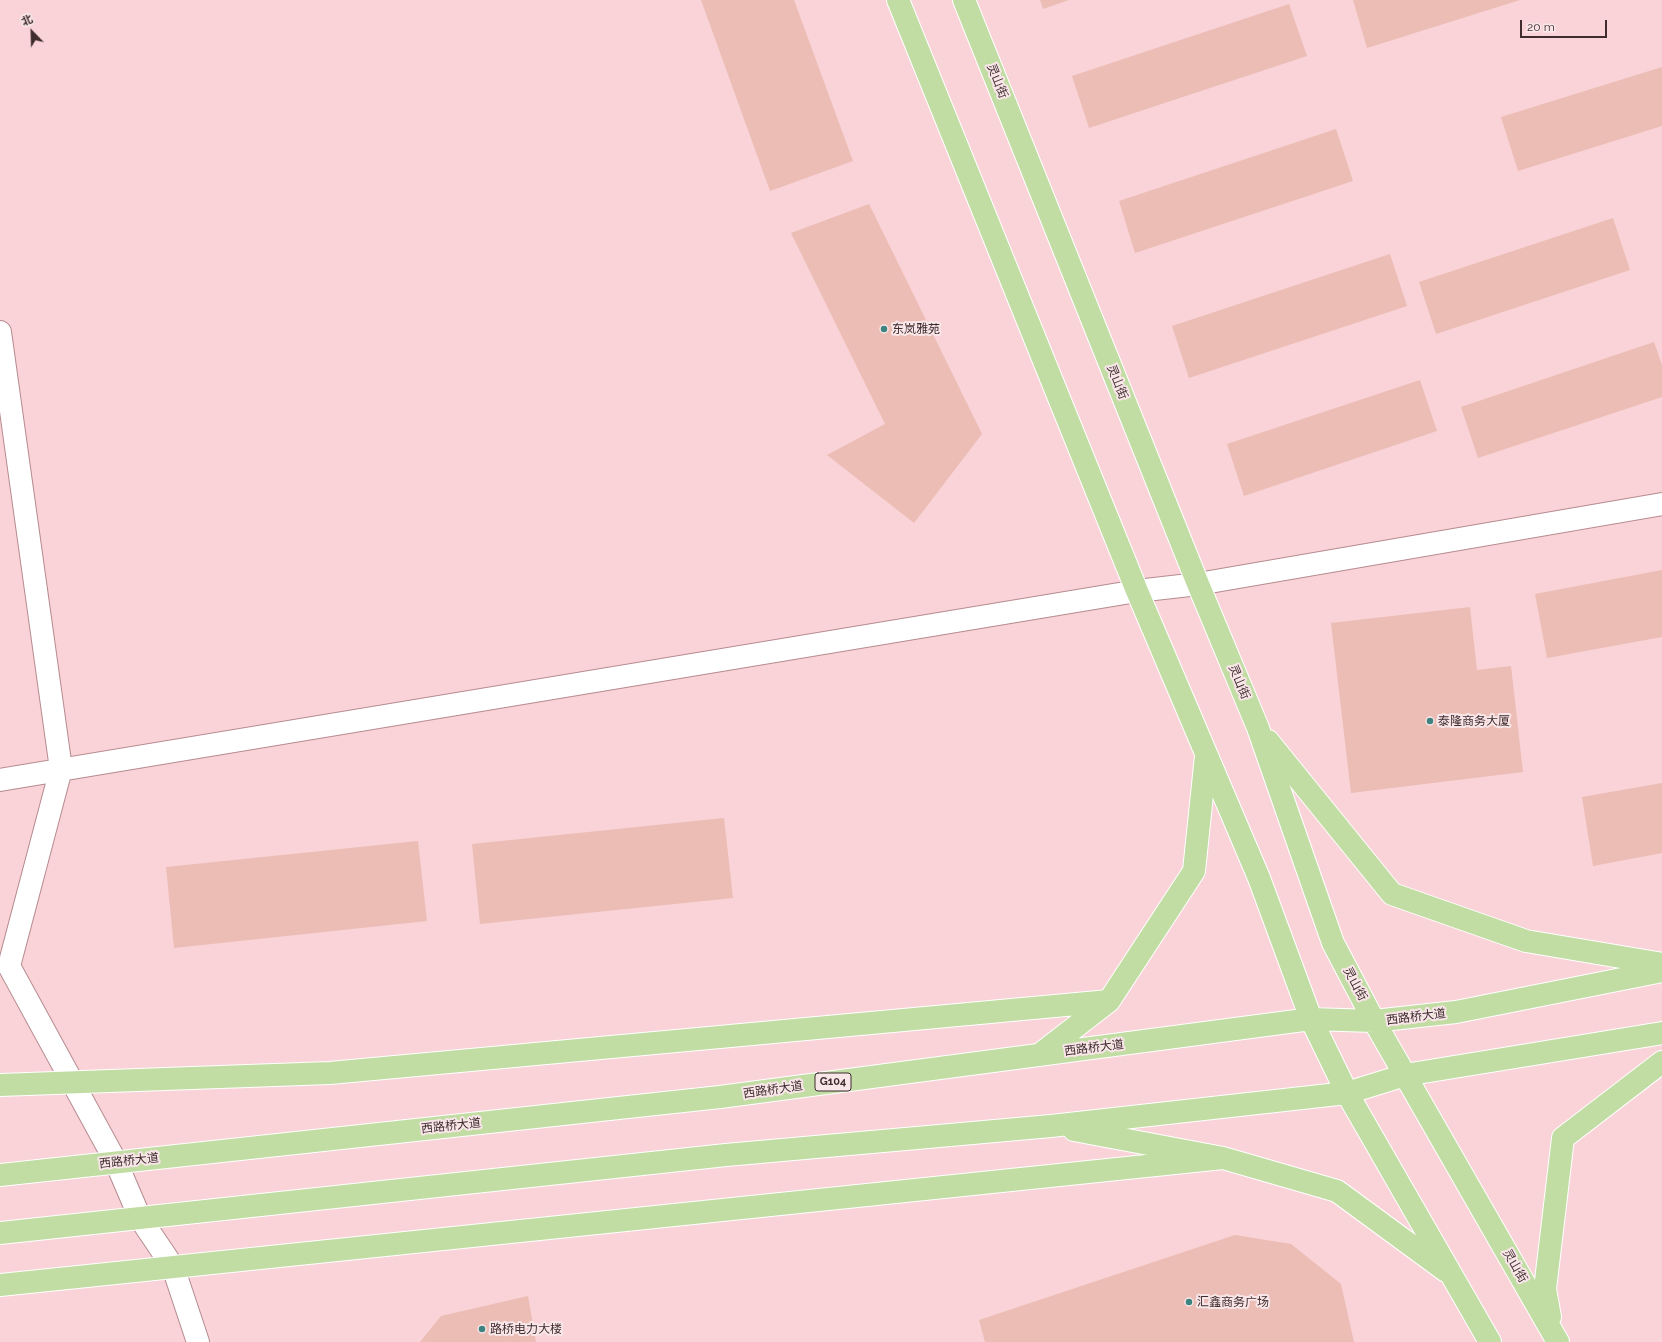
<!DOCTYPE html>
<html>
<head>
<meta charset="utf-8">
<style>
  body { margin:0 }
  #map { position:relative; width:1662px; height:1342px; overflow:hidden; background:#f9d3d7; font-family:Raleway,"Noto Sans SC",sans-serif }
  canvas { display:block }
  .north { position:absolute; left:12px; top:12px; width:40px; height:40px; -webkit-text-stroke:3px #f9e6e8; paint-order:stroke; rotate:337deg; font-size:11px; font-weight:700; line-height:16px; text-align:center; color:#3e2c2f }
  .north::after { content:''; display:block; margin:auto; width:14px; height:18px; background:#3e2c2f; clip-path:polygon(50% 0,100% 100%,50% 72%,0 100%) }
  .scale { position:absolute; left:1520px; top:20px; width:87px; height:18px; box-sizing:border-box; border:2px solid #3e2c2f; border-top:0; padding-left:5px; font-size:12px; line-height:14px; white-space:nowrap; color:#3e2c2f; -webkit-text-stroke:3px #f9e6e8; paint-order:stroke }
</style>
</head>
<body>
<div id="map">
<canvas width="1662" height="1342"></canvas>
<div class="north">北</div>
<div class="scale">20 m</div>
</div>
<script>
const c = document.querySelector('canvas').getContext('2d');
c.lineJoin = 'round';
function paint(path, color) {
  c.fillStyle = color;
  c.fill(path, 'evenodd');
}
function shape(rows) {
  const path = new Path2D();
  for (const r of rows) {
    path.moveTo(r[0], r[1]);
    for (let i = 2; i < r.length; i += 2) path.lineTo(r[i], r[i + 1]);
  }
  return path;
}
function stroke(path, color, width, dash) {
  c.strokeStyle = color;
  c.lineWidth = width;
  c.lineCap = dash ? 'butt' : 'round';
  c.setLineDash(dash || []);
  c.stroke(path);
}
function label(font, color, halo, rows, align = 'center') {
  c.font = font + ' Raleway,"Noto Sans SC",sans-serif';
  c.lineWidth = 4;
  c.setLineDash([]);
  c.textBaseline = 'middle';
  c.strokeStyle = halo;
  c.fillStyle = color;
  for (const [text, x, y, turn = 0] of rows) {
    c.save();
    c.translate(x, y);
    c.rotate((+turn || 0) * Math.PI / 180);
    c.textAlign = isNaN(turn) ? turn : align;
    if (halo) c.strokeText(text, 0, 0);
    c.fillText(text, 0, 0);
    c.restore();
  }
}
const building = shape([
  [701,0,794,0,853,161,770,191],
  [1040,0,1069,0,1043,9],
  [1353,0,1520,0,1367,48],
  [1289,4,1307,56,1089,128,1072,76],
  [1662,67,1662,126,1518,171,1501,117],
  [1336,129,1353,181,1135,253,1119,201],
  [869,204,982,434,914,523,827,455,885,424,791,233],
  [1613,218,1630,270,1436,334,1419,282],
  [1390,254,1407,306,1189,378,1172,326],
  [1654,342,1662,365,1662,397,1478,458,1461,407],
  [1420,380,1437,431,1244,496,1227,444],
  [1662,570,1662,637,1547,658,1535,594],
  [1470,607,1477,670,1511,666,1523,772,1351,793,1331,623],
  [1662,783,1662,853,1593,866,1582,797],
  [724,818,733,898,480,924,472,844],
  [418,841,427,921,174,948,166,867],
  [1235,1235,1291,1244,1341,1284,1354,1342,985,1342,979,1320],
  [528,1296,536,1342,420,1342,441,1316]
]);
const minor = shape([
  [0,332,61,769,9,966,116,1162,140,1218,173,1267,198,1342],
  [0,780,1137,591,1198,584,1662,504]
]);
const major = shape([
  [898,0,1137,591,1259,878,1311,1019,1347,1093,1490,1342],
  [964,0,1198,584,1258,728,1333,943,1374,1021,1558,1342],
  [1268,741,1392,894,1526,941,1662,964],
  [1039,1055,1109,1001,1194,871,1206,756],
  [0,1085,330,1073,1109,1001],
  [1074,1130,1223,1158,1337,1191,1446,1271],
  [0,1175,720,1097,1311,1019,1374,1021,1456,1012,1662,971],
  [0,1233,726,1155,1051,1126,1347,1093,1405,1075,1662,1033],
  [0,1285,1223,1158],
  [1550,1317,1545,1289,1563,1138,1662,1062]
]);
const markers = [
  [884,329,4,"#3d8480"],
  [1430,721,4,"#3d8480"],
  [1189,1302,4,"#3d8480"],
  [482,1329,4,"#3d8480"]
];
const shields = [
  [833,1082,36]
];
const shieldNames = [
  ["G104",833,1082]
];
const streetNames = [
  ["灵山街",997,81,68],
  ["灵山街",1117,382,68],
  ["灵山街",1239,682,67],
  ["灵山街",1355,984,62],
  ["西路桥大道",1416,1017,-7],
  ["西路桥大道",1094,1048,-7],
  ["西路桥大道",773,1090,-8],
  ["西路桥大道",451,1126,-6],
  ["西路桥大道",129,1161,-6],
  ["灵山街",1515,1266,60]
];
const poiNames = [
  ["东岚雅苑",892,329],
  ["泰隆商务大厦",1438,721],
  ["汇鑫商务广场",1197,1302],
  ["路桥电力大楼",490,1329]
];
paint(building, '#ebbdb5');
stroke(minor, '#b68b90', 24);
stroke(major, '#fff', 24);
stroke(minor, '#fff', 22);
stroke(major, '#c2dda4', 22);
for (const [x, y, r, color] of markers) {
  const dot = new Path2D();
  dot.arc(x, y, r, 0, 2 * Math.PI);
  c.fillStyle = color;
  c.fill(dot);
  stroke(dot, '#f9e6e8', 1.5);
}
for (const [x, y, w] of shields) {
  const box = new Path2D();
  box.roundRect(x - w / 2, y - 9, w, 18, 3);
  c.fillStyle = '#f9e6e8';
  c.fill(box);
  stroke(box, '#3e2c2f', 1);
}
label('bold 11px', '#3e2c2f', null, shieldNames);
label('12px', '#3e2c2f', '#f9e6e8', streetNames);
label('12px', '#3e2c2f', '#f9e6e8', poiNames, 'left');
</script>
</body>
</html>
